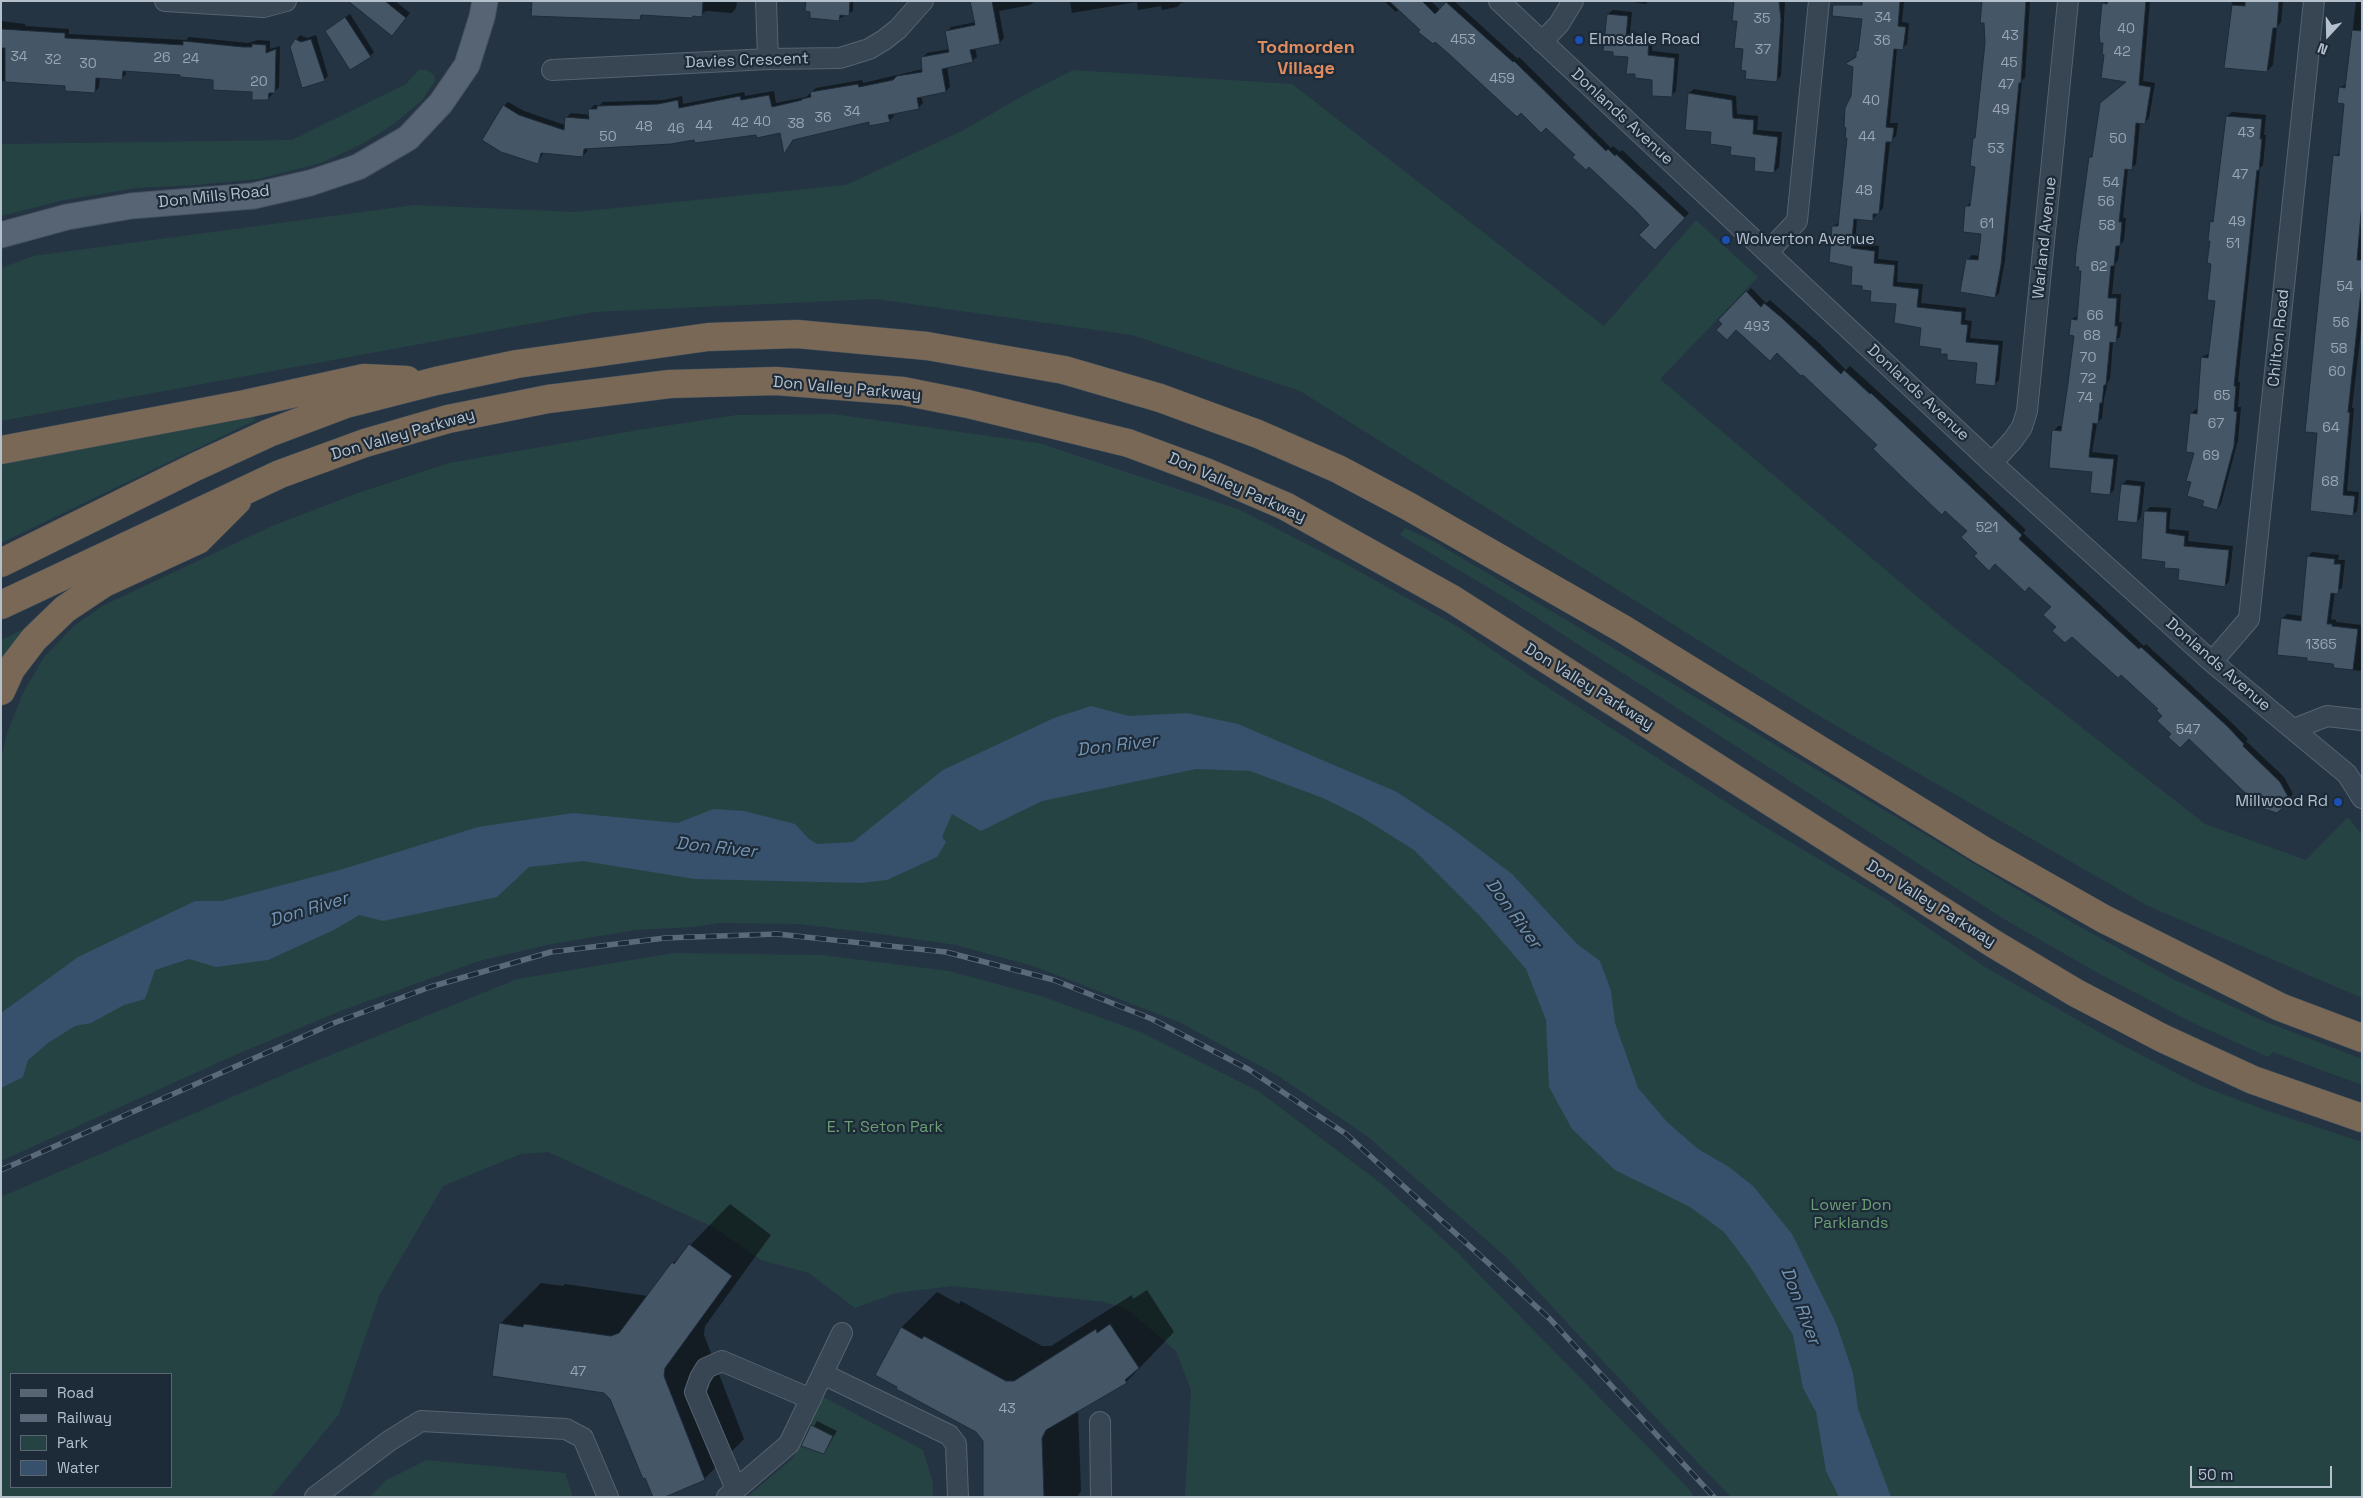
<!DOCTYPE html>
<html>
<head>
<meta charset="utf-8">
<style>
  body { margin:0 }
  #map { position:relative; width:2363px; height:1498px; overflow:hidden; background:#243443; font-family:"Space Grotesk",sans-serif }
  canvas { display:block }
  .frame { position:absolute; inset:0; border:2px solid #b5c0cd; pointer-events:none }
  .legend { position:absolute; left:10px; top:1373px; width:162px; height:115px; box-sizing:border-box; background:#1d2a38; border:1px solid #5a6674; margin:0; padding:6px 9px; list-style:none; font-size:15px; color:#b5c0cd }
  .legend li { display:flex; align-items:center; gap:10px; height:25px }
  .legend b { width:25px; border:1px solid #5a6674 }
  .north { position:absolute; left:2303px; top:10px; width:50px; height:50px; -webkit-text-stroke:4px #1d2a38; paint-order:stroke; rotate:201deg; font-size:14px; font-weight:700; line-height:20px; text-align:center; color:#b5c0cd }
  .north::after { content:''; display:block; margin:auto; width:18px; height:22px; background:#b5c0cd; clip-path:polygon(50% 0,100% 100%,50% 72%,0 100%) }
  .scale { position:absolute; left:2190px; top:1466px; width:142px; height:22px; box-sizing:border-box; border:2px solid #b5c0cd; border-top:0; padding-left:6px; font-size:15px; line-height:18px; white-space:nowrap; color:#b5c0cd; -webkit-text-stroke:4px #1d2a38; paint-order:stroke }
</style>
</head>
<body>
<div id="map">
<canvas width="2363" height="1498"></canvas>
<div class="frame"></div>
<ul class="legend">
<li><b style="height:6px;background:#566473"></b>Road</li>
<li><b style="height:6px;background:#5a6a7a"></b>Railway</li>
<li><b style="height:14px;background:#264344"></b>Park</li>
<li><b style="height:14px;background:#37506b"></b>Water</li>
</ul>
<div class="north">N</div>
<div class="scale">50 m</div>
</div>
<script>
const c = document.querySelector('canvas').getContext('2d');
c.lineJoin = 'round';
function paint(path, color) {
  c.fillStyle = color;
  c.fill(path, 'evenodd');
}
function shape(rows) {
  const path = new Path2D();
  for (const r of rows) {
    path.moveTo(r[0], r[1]);
    for (let i = 2; i < r.length; i += 2) path.lineTo(r[i], r[i + 1]);
  }
  return path;
}
function stroke(path, color, width, dash) {
  c.strokeStyle = color;
  c.lineWidth = width;
  c.lineCap = dash ? 'butt' : 'round';
  c.setLineDash(dash || []);
  c.stroke(path);
}
function label(font, color, halo, rows, align = 'center') {
  c.font = font + ' "Space Grotesk",sans-serif';
  c.lineWidth = 4.5;
  c.setLineDash([]);
  c.textBaseline = 'middle';
  c.strokeStyle = halo;
  c.fillStyle = color;
  for (const [text, x, y, turn = 0] of rows) {
    c.save();
    c.translate(x, y);
    c.rotate((+turn || 0) * Math.PI / 180);
    c.textAlign = isNaN(turn) ? turn : align;
    if (halo) c.strokeText(text, 0, 0);
    c.fillText(text, 0, 0);
    c.restore();
  }
}
const green = shape([
  [419,70,427,70,434,75,435,81,422,100,394,124,362,144,321,163,258,179,195,185,136,188,64,200,1,216,1,144,292,140,406,84],
  [1073,70,1292,84,1604,326,1696,220,1758,277,1660,379,1946,621,2205,824,2306,860,2348,817,2362,835,2362,998,2146,905,1821,717,1300,391,1132,335,876,299,594,312,1,421,1,268,33,256,415,205,576,212,846,185,964,130,1024,95],
  [833,414,1039,443,1238,509,1348,565,1460,628,1544,685,1760,824,1886,899,1985,967,2109,1038,2199,1085,2262,1109,2362,1142,2362,1497,1731,1497,1698,1463,1507,1258,1367,1136,1277,1075,1179,1022,1033,966,956,945,880,934,799,924,718,923,692,927,635,930,551,944,479,961,343,1010,235,1055,1,1161,1,760,6,736,23,693,44,657,74,626,104,605,272,526,358,493,449,463,644,429,737,415],
  [254,417,255,420,262,417,1,543,1,464],
  [1405,528,1433,541,1546,608,2070,921,2171,978,2261,1020,2362,1059,2362,1085,2273,1052,2268,1057,2187,1020,2098,973,2004,919,1514,603,1400,535],
  [26,628,1,664,1,640],
  [674,953,822,955,949,971,1041,996,1143,1033,1258,1091,1383,1185,1457,1252,1688,1488,1694,1497,1185,1497,1191,1390,1176,1351,1128,1310,1105,1302,953,1286,896,1293,855,1308,809,1273,761,1260,713,1227,548,1152,521,1154,443,1186,380,1294,339,1414,271,1497,1,1497,1,1197,299,1068,517,979],
  [11,1374,171,1374,171,1487,11,1487],
  [820,1395,923,1450,933,1483,933,1497,747,1497,793,1458],
  [427,1460,565,1473,573,1497,370,1497,385,1481]
]);
const water = shape([
  [1091,706,1129,716,1187,713,1238,724,1397,792,1451,828,1512,874,1577,944,1600,961,1611,991,1615,1023,1638,1088,1667,1122,1698,1149,1729,1167,1753,1186,1792,1234,1836,1323,1853,1373,1858,1409,1891,1497,1839,1497,1826,1471,1816,1412,1803,1388,1793,1335,1749,1265,1724,1232,1690,1207,1615,1170,1572,1129,1549,1087,1546,1020,1526,969,1480,916,1414,850,1363,818,1323,798,1250,771,1196,769,1042,801,981,831,952,814,942,837,946,842,937,857,887,880,861,883,695,879,583,861,529,867,497,897,383,921,359,915,334,930,268,960,216,967,189,959,155,970,145,999,124,1005,91,1023,75,1026,48,1043,28,1060,23,1077,1,1088,1,1013,78,957,195,901,222,901,343,869,478,827,573,813,678,823,713,809,744,811,795,824,809,839,817,844,853,842,943,770,1054,718]
]);
const shadow = shape([
  [362,1,395,1,410,13,396,30],
  [533,1,737,1,736,8,732,13,706,11,701,15,644,14,640,18],
  [813,1,853,1,853,11,839,19],
  [972,1,1035,1,1030,5,999,11,1004,38,999,43,975,47,977,57,972,61,947,66,950,87,946,91,921,96,923,103,918,108,893,113,894,116,889,121,870,121,794,139,785,152,781,132,588,147,587,151,583,156,544,152,537,163,504,106,508,102,524,111,565,125,566,118,571,113,590,115,589,110,594,105,600,105,603,102,664,100,682,96,683,104,744,92,745,96,774,91,776,103,806,97,816,88,862,80,863,83,923,69,922,58,927,53,950,49,947,32,951,27,976,22],
  [1070,1,1188,1,1181,3,1177,7,1162,10,1161,6,1138,10,1137,2,1072,13],
  [1384,1,1431,1,1440,10,1449,1,1454,1,1518,59,1519,57,1611,148,1613,146,1620,152,1622,150,1689,213,1655,248,1651,225,1546,126,1521,112,1399,9,1396,12],
  [1626,1,1648,1,1646,4],
  [1742,1,1785,1,1781,76,1776,81,1748,70],
  [1861,1,1904,1,1902,22,1909,23,1907,44,1902,48,1897,48,1890,123,1898,123,1896,136,1890,141,1883,208,1872,220,1857,218,1855,244,1879,246,1878,259,1898,261,1897,282,1923,284,1921,303,1966,308,1965,320,1972,321,1970,338,2003,341,1999,380,1994,384,1979,362,1949,353,1897,303,1864,285,1833,226,1840,222,1855,67,1851,60,1857,56,1860,49,1863,19,1860,14],
  [1984,1,2030,1,2025,78,2022,80,2005,260,1999,293,1995,297,1968,260,1972,255,1980,256,1982,233,1967,206,1971,202,1976,165,1974,139,1976,136,1986,43],
  [2105,1,2150,1,2143,81,2155,83,2149,118,2145,122,2140,122,2136,164,2132,168,2128,168,2123,218,2126,218,2124,240,2120,245,2118,260,2115,264,2112,294,2121,294,2119,322,2122,322,2120,337,2113,342,2110,379,2108,382,2104,399,2102,418,2097,423,2092,452,2118,455,2114,490,2110,494,2094,471,2054,431,2058,426,2063,426,2075,335,2072,319,2079,315,2090,157,2094,154,2128,81,2105,54,2104,42,2101,34],
  [2232,1,2283,1,2281,22,2277,27,2273,65,2268,70,2226,67],
  [2356,1,2362,1,2362,323,2352,408,2354,408,2347,491,2359,492,2357,511,2353,515,2312,510,2319,432,2335,156,2341,152,2345,103,2340,88,2347,83],
  [1613,10,1632,12,1630,33,1653,35,1652,51,1679,54,1676,91,1671,96,1654,78,1636,73,1608,14],
  [350,14,374,52,370,56,326,31],
  [1,21,25,24,25,26,69,29,69,34,186,40,189,37,248,43,258,40,270,41,270,49,280,46,279,87,268,99,253,91,215,79,181,74,126,70,126,74,121,79,100,77,99,87,95,92,66,85,1,81],
  [300,35,307,38,316,35,328,76,324,80,296,40],
  [1694,89,1736,96,1737,114,1758,116,1757,130,1782,132,1779,167,1774,172,1756,157,1732,146,1712,131,1689,93],
  [2232,112,2266,115,2264,135,2266,135,2263,165,2260,168,2238,382,2240,382,2238,407,2241,407,2238,440,2221,504,2217,509,2206,500,2192,482,2196,452,2191,414,2196,409,2199,410,2202,357,2210,353,2216,300,2211,222,2215,218,2227,116],
  [1751,288,1766,303,1770,300,1819,343,1846,370,1850,366,1914,424,2026,530,2023,533,2144,646,2146,644,2231,722,2248,739,2246,741,2284,777,2293,794,2276,812,2189,737,2173,734,2159,709,2121,673,2058,627,2052,607,2029,586,1995,563,1969,531,1803,373,1778,352,1720,320],
  [2127,480,2145,482,2141,517,2137,522,2122,485],
  [2150,507,2171,508,2169,529,2189,531,2188,541,2233,546,2229,581,2225,586,2180,568,2167,560,2146,511],
  [2312,552,2339,555,2338,560,2345,560,2342,588,2335,592,2331,619,2336,620,2336,622,2362,625,2362,671,2335,668,2334,663,2308,657,2282,619,2287,614,2302,616,2308,557],
  [730,1204,771,1235,705,1326,704,1335,744,1439,704,1479,604,1392,500,1324,541,1283,563,1286,565,1284,648,1296,673,1263],
  [1147,1290,1174,1332,1126,1382,1078,1410,1081,1491,1077,1497,984,1497,984,1441,902,1327,937,1292,959,1304,961,1301,1042,1346,1051,1346,1132,1295,1133,1299],
  [817,1421,837,1431,824,1453,803,1445]
]);
const building = shape([
  [348,1,385,1,406,18,392,36,348,1],
  [532,1,703,1,702,17,693,16,692,18,641,15,640,20,531,16,532,1],
  [806,1,850,1,849,16,840,15,839,21,810,18,810,12,805,11,806,1],
  [970,1,992,1,1000,44,970,50,973,62,942,69,946,92,917,98,919,109,888,115,890,122,869,126,869,122,793,140,784,154,780,133,757,138,756,135,695,143,694,140,671,144,584,149,583,157,541,153,538,164,501,152,482,140,503,105,519,115,564,130,565,117,589,119,588,109,597,109,597,106,658,104,678,100,679,108,740,96,741,100,769,95,772,107,802,100,802,99,811,97,810,92,858,84,859,87,893,80,897,76,922,72,921,57,949,52,945,31,975,25,970,1],
  [1389,1,1422,1,1435,14,1446,2,1513,62,1514,61,1606,151,1608,149,1615,156,1616,154,1685,218,1655,250,1639,235,1649,225,1636,211,1589,167,1586,170,1572,157,1575,155,1546,128,1541,133,1521,113,1517,117,1449,54,1435,42,1433,44,1418,32,1420,30,1389,1],
  [1734,1,1779,1,1781,20,1777,82,1745,79,1746,71,1741,70,1743,49,1734,48,1737,21,1732,21,1734,1],
  [1862,1,1900,1,1898,26,1906,27,1903,50,1894,49,1886,127,1894,128,1892,142,1886,142,1879,214,1873,214,1873,221,1854,219,1851,248,1875,251,1874,263,1895,265,1893,286,1919,289,1917,307,1962,312,1961,324,1968,325,1966,342,1999,345,1995,386,1975,384,1977,363,1947,360,1947,354,1940,354,1941,349,1919,346,1921,328,1894,323,1896,304,1870,302,1871,291,1862,290,1862,286,1851,285,1852,267,1829,262,1832,226,1838,226,1847,138,1845,138,1846,128,1844,127,1845,108,1851,96,1853,67,1845,64,1856,57,1856,51,1858,51,1862,19,1832,16,1833,5,1862,5,1862,1],
  [1982,1,2026,1,2021,83,2019,83,2001,265,1995,298,1960,292,1966,259,1978,260,1981,234,1963,232,1965,206,1970,206,1975,167,1970,166,1973,138,1975,138,1985,43,1984,23,1980,23,1982,1],
  [2108,1,2146,1,2139,85,2151,87,2145,124,2136,123,2132,170,2125,169,2119,222,2122,222,2120,246,2116,246,2114,266,2111,266,2108,298,2117,298,2115,326,2118,326,2116,343,2110,342,2106,385,2104,385,2102,403,2100,403,2098,424,2093,423,2089,457,2114,459,2110,495,2090,493,2092,472,2049,468,2052,430,2061,431,2068,383,2074,336,2069,335,2071,319,2077,320,2081,271,2078,271,2079,267,2075,267,2076,252,2089,157,2092,157,2100,103,2126,82,2101,78,2104,55,2102,54,2103,43,2100,43,2099,34,2102,3,2107,4,2108,1],
  [2245,1,2279,1,2277,28,2273,28,2267,72,2224,68,2232,5,2245,6,2245,1],
  [1607,14,1628,16,1626,37,1649,39,1648,55,1675,58,1672,97,1652,96,1652,80,1635,78,1635,74,1626,74,1628,57,1613,56,1613,52,1603,51,1607,14],
  [345,17,371,57,350,70,325,31,345,17],
  [1,29,65,33,65,38,102,40,183,45,183,41,243,47,252,47,252,44,266,45,266,53,276,49,275,93,269,93,268,100,252,100,252,92,213,90,213,80,180,77,180,75,123,71,122,80,96,78,95,93,65,91,65,86,5,82,5,48,1,48,1,29],
  [2352,30,2362,31,2362,202,2357,260,2362,260,2362,282,2348,412,2350,413,2343,495,2355,496,2353,516,2310,511,2317,433,2305,432,2333,155,2339,156,2344,104,2337,103,2339,87,2345,88,2352,30],
  [295,39,301,42,311,39,325,81,302,88,290,47,295,39],
  [1688,93,1732,100,1733,118,1754,120,1753,134,1778,137,1774,173,1754,171,1755,158,1730,155,1731,147,1710,144,1711,132,1685,130,1688,93],
  [2226,116,2262,119,2260,139,2262,139,2259,171,2257,170,2234,386,2236,386,2234,411,2237,412,2234,446,2217,510,2202,506,2204,501,2187,496,2191,482,2186,481,2194,453,2186,452,2190,413,2197,414,2201,357,2208,358,2211,334,2215,301,2207,300,2211,264,2207,263,2210,241,2208,241,2210,221,2213,222,2226,116],
  [1746,291,1761,307,1764,303,1782,318,1841,374,1844,370,1870,394,1871,393,2022,535,2019,539,2139,649,2141,647,2227,726,2244,744,2243,746,2280,782,2290,800,2277,813,2261,808,2189,739,2180,748,2168,737,2171,734,2157,721,2162,716,2156,710,2158,709,2121,675,2118,678,2072,637,2065,643,2052,631,2056,627,2043,615,2051,607,2029,587,2025,592,1995,564,1989,571,1974,556,1977,553,1961,537,1967,531,1945,511,1942,515,1905,480,1873,449,1877,445,1803,375,1801,376,1777,353,1770,361,1736,330,1727,340,1716,330,1722,324,1718,320,1746,291],
  [2121,484,2141,486,2137,523,2117,521,2121,484],
  [2144,511,2167,512,2166,533,2185,536,2184,546,2229,550,2225,587,2178,580,2179,569,2164,568,2165,562,2141,559,2144,511],
  [2307,556,2335,559,2334,564,2341,564,2338,594,2331,593,2327,624,2332,624,2332,626,2358,629,2353,670,2334,668,2333,664,2307,661,2307,658,2277,655,2281,618,2301,621,2307,556],
  [689,1244,732,1276,665,1368,664,1376,705,1480,665,1497,653,1497,645,1478,643,1479,610,1399,604,1393,492,1376,499,1323,523,1327,524,1324,611,1336,619,1333,672,1262,674,1264,689,1244],
  [1110,1324,1139,1368,1125,1380,1127,1383,1046,1430,1042,1438,1044,1497,983,1497,983,1441,976,1432,896,1389,897,1387,875,1375,901,1327,922,1339,924,1336,1006,1381,1014,1381,1096,1329,1097,1333,1110,1324],
  [811,1425,833,1436,824,1454,801,1446,811,1425]
]);
const minor = shape([
  [165,1,264,7,286,1],
  [766,1,768,59],
  [1499,1,1992,463,2212,662,2347,774,2362,798],
  [1542,42,1559,24,1573,1],
  [552,70,768,59,840,58,869,49,884,40,898,29,923,1],
  [1768,252,1797,221,1819,1],
  [1992,463,2013,440,2022,427,2027,411,2068,1],
  [2212,662,2249,619,2314,1],
  [2294,729,2327,716,2362,720],
  [823,1374,949,1435,956,1444,958,1497],
  [1100,1422,1101,1497],
  [736,1489,695,1392,700,1378,706,1368,722,1361,811,1399],
  [315,1497,389,1441,421,1421,566,1429,583,1438,608,1497],
  [727,1497,789,1444,842,1333]
]);
const major = shape([
  [1,235,67,217,131,206,253,196,310,183,358,167,408,138,441,103,467,65,482,17,485,1]
]);
const highway = shape([
  [1,450,245,404,364,378,407,380],
  [1,563,195,467,269,433,346,404,436,381,517,364,708,337,797,334,927,346,1064,370,1160,398,1258,434,1338,469,1408,506,1623,629,1984,851,2104,919,2280,1007,2362,1038],
  [1,605,280,474,365,443,448,419,548,399,670,384,776,381,903,391,968,404,1128,443,1206,472,1285,506,1452,599,1994,944,2076,993,2162,1038,2253,1080,2362,1118],
  [1,691,11,669,34,639,65,609,104,583,198,540,237,501]
]);
const rail = shape([
  [1,1170,334,1023,430,987,551,952,665,938,777,934,946,952,1054,980,1152,1019,1248,1069,1346,1134,1550,1319,1714,1497]
]);
const markers = [
  [1579,40,5,"#1a4fb4"],
  [1726,240,5,"#1a4fb4"],
  [2338,802,5,"#1a4fb4"]
];
const numberNames = [
  ["34",1883,18],
  ["35",1762,19],
  ["40",2126,29],
  ["43",2010,36],
  ["453",1463,40],
  ["36",1882,41],
  ["37",1763,50],
  ["42",2122,52],
  ["34",19,57],
  ["26",162,58],
  ["24",191,59],
  ["32",53,60],
  ["45",2009,63],
  ["30",88,64],
  ["459",1502,79],
  ["20",259,82],
  ["47",2006,85],
  ["40",1871,101],
  ["49",2001,110],
  ["34",852,112],
  ["36",823,118],
  ["40",762,122],
  ["42",740,123],
  ["38",796,124],
  ["44",704,126],
  ["48",644,127],
  ["46",676,129],
  ["43",2246,133],
  ["50",608,137],
  ["44",1867,137],
  ["50",2118,139],
  ["53",1996,149],
  ["47",2240,175],
  ["54",2111,183],
  ["48",1864,191],
  ["56",2106,202],
  ["49",2237,222],
  ["61",1987,224],
  ["58",2107,226],
  ["51",2233,244],
  ["62",2099,267],
  ["54",2345,287],
  ["66",2095,316],
  ["56",2341,323],
  ["493",1757,327],
  ["68",2092,336],
  ["58",2339,349],
  ["70",2088,358],
  ["60",2337,372],
  ["72",2088,379],
  ["65",2222,396],
  ["74",2085,398],
  ["67",2216,424],
  ["64",2331,428],
  ["69",2211,456],
  ["68",2330,482],
  ["521",1987,528],
  ["1365",2321,645],
  ["547",2188,730],
  ["47",578,1372],
  ["43",1007,1409]
];
const poiNames = [
  ["Elmsdale Road",1589,40],
  ["Wolverton Avenue",1736,240],
  ["Millwood Rd",2328,802,"right"]
];
const streetNames = [
  ["Davies Crescent",747,61,-2],
  ["Donlands Avenue",1622,117,43],
  ["Don Mills Road",214,197,-6],
  ["Warland Avenue",2045,238,-84],
  ["Chilton Road",2279,338,-84],
  ["Don Valley Parkway",847,389,5],
  ["Donlands Avenue",1918,393,43],
  ["Don Valley Parkway",403,435,-16],
  ["Don Valley Parkway",1237,488,24],
  ["Donlands Avenue",2218,665,41],
  ["Don Valley Parkway",1589,687,32],
  ["Don Valley Parkway",1931,904,32]
];
const parkNames = [
  ["E. T. Seton Park",885,1128],
  ["Lower Don",1851,1206],
  ["Parklands",1851,1224]
];
const neighbourhoodNames = [
  ["Todmorden",1306,48],
  ["Village",1306,69]
];
const waterNames = [
  ["Don River",1117,746,-7],
  ["Don River",716,848,6],
  ["Don River",309,910,-17],
  ["Don River",1513,914,54],
  ["Don River",1800,1306,69]
];
paint(green, '#264344');
paint(water, '#37506b');
paint(shadow, '#0007');
paint(building, '#455667');
stroke(building, '#1f2c3a', 1);
stroke(minor, '#566370', 22);
stroke(major, '#45515f', 27);
stroke(highway, '#43505d', 29);
stroke(minor, '#384553', 20);
stroke(major, '#566473', 25);
stroke(highway, '#796855', 28);
stroke(rail, '#5a6a7a', 5.5);
stroke(rail, '#1d2a38', 4, [11]);
for (const [x, y, r, color] of markers) {
  const dot = new Path2D();
  dot.arc(x, y, r, 0, 2 * Math.PI);
  c.fillStyle = color;
  c.fill(dot);
  stroke(dot, '#1d2a38', 2);
}
label('14px', '#99a6b4', null, numberNames);
label('16px', '#b5c0cd', '#1d2a38', poiNames, 'left');
label('16px', '#b5c0cd', '#1d2a38', streetNames);
label('16px', '#6b9f73', '#1d2a38', parkNames);
label('bold 18px', '#de8c5f', '#1d2a38', neighbourhoodNames);
label('italic 18px', '#7393b2', '#1d2a38', waterNames);
</script>
</body>
</html>
